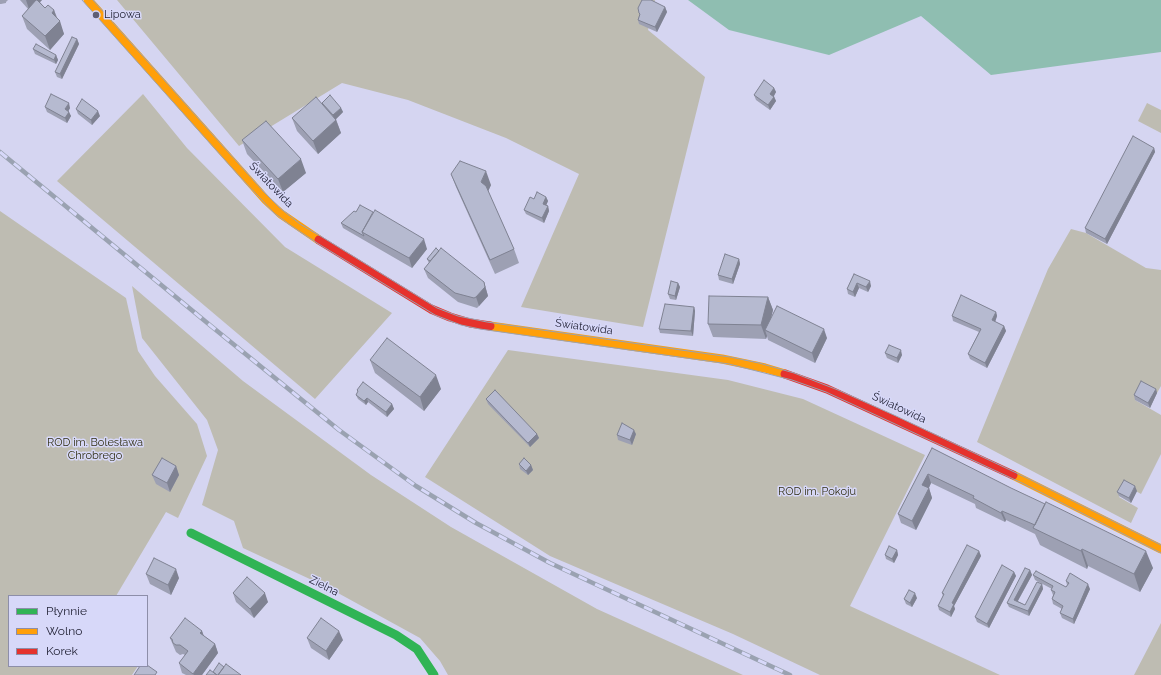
<!DOCTYPE html>
<html>
<head>
<meta charset="utf-8">
<style>
  body { margin:0 }
  #map { position:relative; width:1161px; height:675px; overflow:hidden; background:#d5d5f1; font-family:Raleway,sans-serif }
  canvas { display:block }
  .legend { position:absolute; left:8px; top:595px; width:140px; height:72px; box-sizing:border-box; background:#d7d8f9; border:1px solid #8d8ea9; margin:0; padding:5px 7px; list-style:none; font-size:12px; color:#1f1f32 }
  .legend li { display:flex; align-items:center; gap:8px; height:20px }
  .legend b { width:20px; border:1px solid #8d8ea9 }
</style>
</head>
<body>
<div id="map">
<canvas width="1161" height="675"></canvas>
<ul class="legend">
<li><b style="height:5px;background:#30b455"></b>Płynnie</li>
<li><b style="height:5px;background:#ff9f0a"></b>Wolno</li>
<li><b style="height:5px;background:#e5322d"></b>Korek</li>
</ul>
</div>
<script>
const c = document.querySelector('canvas').getContext('2d');
c.lineJoin = 'round';
function paint(path, color) {
  c.fillStyle = color;
  c.fill(path, 'evenodd');
}
function shape(rows) {
  const path = new Path2D();
  for (const r of rows) {
    path.moveTo(r[0], r[1]);
    for (let i = 2; i < r.length; i += 2) path.lineTo(r[i], r[i + 1]);
  }
  return path;
}
function stroke(path, color, width, dash) {
  c.strokeStyle = color;
  c.lineWidth = width;
  c.lineCap = dash ? 'butt' : 'round';
  c.setLineDash(dash || []);
  c.stroke(path);
}
function label(font, color, halo, rows, align = 'center') {
  c.font = font + ' Raleway,sans-serif';
  c.lineWidth = 3;
  c.setLineDash([]);
  c.textBaseline = 'middle';
  c.strokeStyle = halo;
  c.fillStyle = color;
  for (const [text, x, y, turn = 0] of rows) {
    c.save();
    c.translate(x, y);
    c.rotate((+turn || 0) * Math.PI / 180);
    c.textAlign = isNaN(turn) ? turn : align;
    if (halo) c.strokeText(text, 0, 0);
    c.fillText(text, 0, 0);
    c.restore();
  }
}
const green = shape([
  [117,0,655,0,648,30,705,77,643,327,521,307,579,174,506,138,408,100,342,83,239,146],
  [143,94,187,148,285,247,392,313,315,399,57,181],
  [1147,103,1161,110,1161,133,1138,121],
  [0,211,126,298,138,351,155,376,197,424,207,456,178,518,166,512,116,596,9,596,9,666,138,666,132,675,0,675],
  [1071,229,1086,233,1146,268,1161,270,1161,386,1157,393,1135,400,1161,415,1161,454,1141,494,1125,485,1119,497,1138,508,1131,523,977,442,1048,269],
  [132,286,243,381,371,475,451,527,597,609,743,675,448,675,440,661,420,638,327,587,243,548,234,521,202,505,218,450,207,420,142,338],
  [508,350,728,380,803,399,925,455,850,606,1000,675,820,675,733,634,550,556,425,477],
  [1161,623,1161,675,1134,675]
]);
const water = shape([
  [688,0,1161,0,1161,52,991,75,921,16,829,55,729,30]
]);
const fast = shape([
  [191,533,396,635,417,649,434,675]
]);
const slow = shape([
  [88,0,266,200,281,214,319,240],
  [490,326,722,359,765,368,785,374],
  [1013,475,1161,549]
]);
const jam = shape([
  [319,240,431,309,450,317,470,323,490,326],
  [785,374,827,389,1013,475]
]);
const tram = shape([
  [82,0,241,178,274,213,290,225,317,243,435,315,461,325,480,329,729,364,792,380,826,392,893,423,1024,484,1161,553],
  [93,0,263,191,280,208,300,224,322,237,437,308,458,316,487,322,730,357,759,363,794,373,838,390,896,416,1027,478,1161,545]
]);
const rail = shape([
  [0,152,211,326,339,430,416,486,476,523,550,563,790,675]
]);
const wall = shape([
  [0,0,8,0,6,2,6,3,1,4,0,4],
  [20,0,42,0,40,2,45,8,54,10,64,34,50,50,27,29,22,16,28,9],
  [665,7,667,12,657,32,639,24,638,20,639,16,639,13],
  [77,39,79,44,62,79,57,77,55,72],
  [33,49,56,55,58,60,56,64,35,54],
  [774,88,776,92,774,96,776,101,770,110,756,100,754,95],
  [322,103,341,108,343,112,336,119,341,133,318,154,297,131,292,118],
  [45,107,70,108,68,111,71,116,67,123,47,112],
  [76,109,100,116,92,125,78,114],
  [242,140,306,173,283,192,247,154],
  [1154,148,1155,152,1107,244,1086,233,1085,228],
  [451,174,491,185,488,191,514,249,519,263,495,274,456,187],
  [546,197,548,201,546,205,548,206,549,211,544,223,526,214,524,210,534,199],
  [341,223,427,249,412,268,343,228],
  [427,259,484,282,488,296,479,306,477,308,458,302,428,278,424,269,429,263],
  [739,259,740,264,733,284,719,280,718,275],
  [854,274,871,286,868,292,859,288,855,297,848,294,847,289],
  [678,283,680,287,676,300,670,299,668,294],
  [768,297,773,310,771,317,827,338,815,363,768,340,767,336,766,339,713,337,708,324],
  [694,307,695,311,693,336,660,333,659,329],
  [996,312,997,316,995,322,1004,326,1006,331,987,368,970,359,968,354,979,332,953,321,952,316],
  [885,353,902,355,898,363,887,358],
  [370,360,441,389,424,411,375,373],
  [1156,389,1157,393,1150,408,1135,400,1134,395],
  [357,390,392,404,394,409,387,417,368,402,366,405,358,399,356,395,358,392],
  [486,399,537,434,539,438,530,447,488,404],
  [636,434,632,445,618,440,617,435],
  [932,448,1153,568,1140,592,1088,566,1087,569,1040,545,1035,534,1006,520,1005,522,976,508,975,504,931,483,929,488,932,498,916,530,901,523,898,514],
  [519,464,531,465,533,470,528,475,520,469],
  [176,466,179,475,170,492,156,484,152,475],
  [1137,491,1131,503,1119,496,1117,492],
  [897,550,898,555,894,563,886,559,885,555],
  [979,551,981,556,954,606,955,609,951,617,939,610,938,606,943,596,942,593],
  [1030,570,1032,575,1018,601,1025,605,1042,584,1043,589,1029,616,1009,607,1007,603],
  [1014,572,1016,576,989,628,977,622,975,617],
  [146,574,179,578,171,595,150,584],
  [1033,575,1066,587,1067,585,1066,581,1090,589,1074,624,1062,618,1060,613,1062,609,1053,604,1052,599,1053,595,1051,590,1052,589,1035,580],
  [233,593,268,602,254,618,236,602],
  [917,598,912,607,906,604,904,599],
  [202,631,204,636,215,644,218,653,202,675,186,675,182,673,179,663,185,655,183,654,180,655,176,652,170,638],
  [307,638,343,640,329,660,311,648]
]);
const shadedWall = shape([
  [26,0,42,0,30,12],
  [665,7,667,12,657,32,655,27],
  [54,10,58,22,60,21,64,34,50,50,45,36,52,13],
  [77,39,79,44,62,79,60,74],
  [56,55,58,60,56,64,54,60],
  [774,88,776,92,772,99,770,94],
  [774,97,776,101,770,110,768,105],
  [69,103,70,108,67,114,65,109],
  [341,108,343,112,332,123,330,118],
  [98,111,100,116,92,125,91,120],
  [69,112,71,116,67,123,65,118],
  [336,120,341,133,318,154,313,141],
  [1154,148,1155,152,1107,244,1105,239],
  [301,159,306,173,283,192,278,179],
  [486,171,491,185,486,196,481,182],
  [546,197,548,201,545,208,543,204],
  [548,206,549,211,544,223,542,218],
  [424,239,427,249,412,268,409,258],
  [739,259,740,264,733,284,732,279],
  [870,281,871,286,868,292,866,287],
  [484,282,488,296,479,306,476,297],
  [678,283,680,287,676,300,675,296],
  [857,283,859,288,855,297,853,292],
  [768,297,773,310,768,332,765,330,767,336,766,339,761,325],
  [694,307,695,311,693,336,691,331],
  [996,312,997,316,994,325,992,320],
  [1004,326,1006,331,987,368,985,363],
  [824,329,827,338,815,363,812,353],
  [901,350,902,355,898,363,897,358],
  [436,375,441,389,424,411,420,397],
  [1156,389,1157,393,1150,408,1148,403],
  [367,398,368,402,366,405,364,401],
  [392,404,394,409,387,417,386,412],
  [634,430,636,434,632,445,630,440],
  [537,434,539,438,530,447,528,443],
  [531,465,533,470,528,475,526,471],
  [176,466,179,475,170,492,167,483],
  [928,474,931,483,926,494,922,485],
  [1135,486,1137,491,1131,503,1129,498],
  [929,488,932,498,916,530,912,521],
  [1002,511,1006,520,1005,522,1001,513],
  [1082,549,1088,566,1087,569,1081,551],
  [897,550,898,555,894,563,892,559],
  [979,551,981,556,954,606,955,609,951,617,950,612,952,603],
  [1146,551,1153,568,1140,592,1134,574],
  [176,569,179,578,171,595,168,585],
  [1030,570,1032,575,1016,604,1014,600],
  [1014,572,1016,576,989,628,987,624],
  [1042,584,1043,589,1029,616,1028,611],
  [1088,584,1090,589,1074,624,1073,619],
  [265,593,268,602,254,618,250,609],
  [915,593,917,598,912,607,910,603],
  [202,631,205,640,200,633],
  [339,631,343,640,329,660,326,651],
  [215,644,218,653,202,675,194,675,193,674]
]);
const building = shape([
  [36,0,37,0,45,8,48,5,54,10,52,13,60,21,45,36,22,16,36,0],
  [642,0,651,0,665,7,655,27,638,20,640,14,639,13,638,8,642,0],
  [72,37,77,39,60,74,55,72,72,37],
  [36,44,56,55,54,60,33,49,36,44],
  [764,80,774,88,770,94,774,97,768,105,754,95,764,80],
  [51,94,69,103,65,109,69,112,65,118,45,107,51,94],
  [330,95,341,108,333,115,322,103,330,95],
  [316,97,336,120,313,141,292,118,316,97],
  [82,99,98,111,91,120,76,109,82,99],
  [266,121,301,159,278,179,242,140,266,121],
  [1133,136,1154,148,1105,239,1085,228,1133,136],
  [460,161,486,171,481,182,486,186,514,249,490,260,451,174,460,161],
  [537,192,546,197,543,204,548,206,542,218,524,210,530,197,534,199,537,192],
  [360,205,373,212,362,232,364,236,341,223,354,211,356,212,360,205],
  [375,210,424,239,409,258,362,232,375,210],
  [436,248,439,251,430,261,427,259,436,248],
  [441,248,484,282,485,287,476,297,474,298,455,293,424,269,441,248],
  [725,254,739,259,732,279,718,275,725,254],
  [854,274,870,281,866,287,857,283,853,292,847,289,854,274],
  [671,281,678,283,675,296,668,294,671,281],
  [961,295,996,312,992,320,1004,326,985,363,968,354,981,329,952,316,961,295],
  [709,296,768,297,761,325,708,324,709,296],
  [665,304,694,307,691,331,659,329,665,304],
  [777,306,824,329,812,353,765,330,777,306],
  [387,338,436,375,420,397,370,360,387,338],
  [889,345,901,350,897,358,885,353,889,345],
  [1141,381,1156,389,1148,403,1134,395,1141,381],
  [363,382,392,404,386,412,367,398,364,401,356,395,358,391,357,390,363,382],
  [495,390,537,434,528,443,486,399,495,390],
  [622,423,634,430,630,440,617,435,622,423],
  [932,448,1011,488,1045,504,1035,525,1002,511,1001,513,973,498,974,496,928,474,922,485,929,488,912,521,898,514,932,448],
  [162,458,176,466,167,483,152,475,162,458],
  [524,458,531,465,526,471,519,464,524,458],
  [1124,480,1135,486,1129,498,1117,492,1124,480],
  [1046,502,1146,551,1134,574,1082,549,1081,551,1033,528,1046,502],
  [967,545,979,551,952,603,954,604,950,612,938,606,944,594,942,593,967,545],
  [889,546,897,550,892,559,885,555,889,546],
  [154,558,176,569,168,585,146,574,154,558],
  [1002,565,1014,572,987,624,975,617,1002,565],
  [1025,568,1030,570,1014,600,1025,605,1037,582,1042,584,1028,611,1007,603,1025,568],
  [1036,571,1066,587,1069,583,1066,581,1070,573,1088,584,1073,619,1060,613,1063,606,1052,599,1055,592,1051,590,1053,586,1033,575,1036,571],
  [247,577,265,593,250,609,233,593,247,577],
  [909,590,915,593,910,603,904,599,909,590],
  [185,618,202,631,200,633,215,644,193,674,179,663,188,651,180,645,176,645,173,643,172,639,170,638,185,618],
  [321,618,339,631,326,651,307,638,321,618],
  [219,663,224,667,218,675,217,675,213,672,219,663],
  [226,664,241,675,218,675,226,664],
  [147,665,157,672,155,675,134,675,140,666,147,666,147,665],
  [210,670,217,675,206,675,210,670]
]);
const markers = [
  [96,15,4,"#5f5f75"]
];
const poiNames = [
  ["Lipowa",104,15]
];
const streetNames = [
  ["Światowida",271,185,46],
  ["Światowida",584,327,8],
  ["Światowida",899,408,25],
  ["Zielna",324,586,27]
];
const parkNames = [
  ["ROD im. Bolesława",95,443],
  ["Chrobrego",95,456],
  ["ROD im. Pokoju",817,492]
];
paint(green, '#bebcb2');
paint(water, '#8fbeb1');
stroke(fast, '#30b455', 9);
stroke(slow, '#ff9f0a', 9);
stroke(jam, '#e5322d', 9);
stroke(tram, '#9aa2b1', 1);
stroke(rail, '#9aa2b1', 4.5);
stroke(rail, '#d7d8f9', 3, [9]);
paint(wall, '#9da0b3');
paint(shadedWall, '#7f8292');
paint(building, '#b6bad0');
stroke(building, '#7f8292', 1);
for (const [x, y, r, color] of markers) {
  const dot = new Path2D();
  dot.arc(x, y, r, 0, 2 * Math.PI);
  c.fillStyle = color;
  c.fill(dot);
  stroke(dot, '#d7d8f9', 1.5);
}
label('11px', '#1f1f32', '#d7d8f9', poiNames, 'left');
label('11px', '#1f1f32', '#d7d8f9', streetNames);
label('11px', '#302e11', '#d7d8f9', parkNames);
</script>
</body>
</html>
